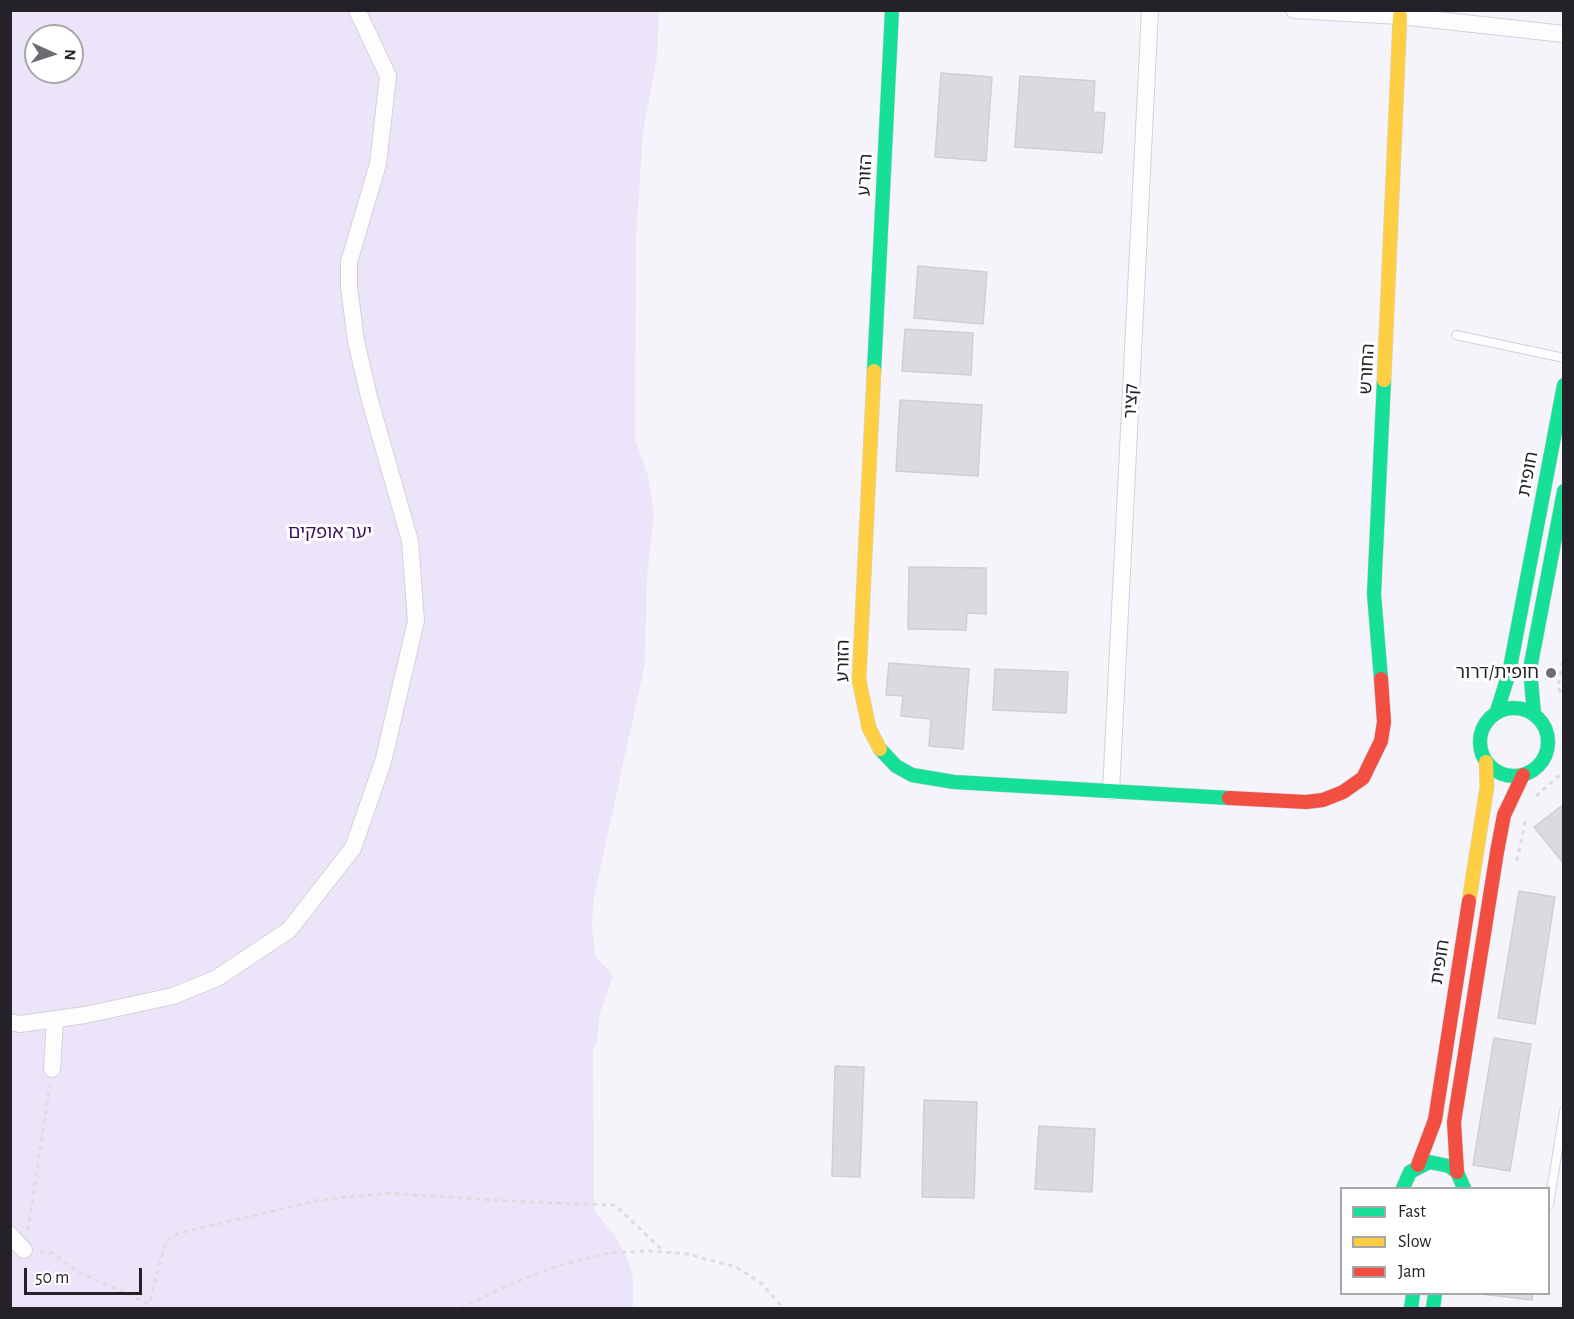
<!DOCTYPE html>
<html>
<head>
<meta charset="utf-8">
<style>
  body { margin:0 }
  #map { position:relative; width:1574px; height:1319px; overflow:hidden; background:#f6f4fb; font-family:"Alegreya Sans",sans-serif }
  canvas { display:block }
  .frame { position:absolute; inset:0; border:12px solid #242129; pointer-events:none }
  .legend { position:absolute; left:1340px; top:1187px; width:210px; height:108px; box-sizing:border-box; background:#fff; border:2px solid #a7a6a9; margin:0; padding:8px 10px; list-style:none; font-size:18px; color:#242129 }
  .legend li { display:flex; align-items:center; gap:12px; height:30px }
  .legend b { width:30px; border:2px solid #a7a6a9 }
  .north { position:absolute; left:24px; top:24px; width:60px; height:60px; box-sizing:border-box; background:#fff; border:2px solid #a7a6a9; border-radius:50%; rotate:93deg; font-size:16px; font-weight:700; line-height:24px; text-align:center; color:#242129 }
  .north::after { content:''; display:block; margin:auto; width:21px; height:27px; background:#6e6b72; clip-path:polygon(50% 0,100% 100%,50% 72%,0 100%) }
  .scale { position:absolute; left:24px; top:1268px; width:118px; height:27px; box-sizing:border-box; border:3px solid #242129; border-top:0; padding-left:8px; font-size:18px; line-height:21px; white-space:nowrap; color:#242129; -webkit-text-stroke:4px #fff; paint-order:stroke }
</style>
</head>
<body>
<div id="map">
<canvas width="1574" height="1319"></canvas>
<div class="frame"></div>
<ul class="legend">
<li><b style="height:8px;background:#16e098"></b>Fast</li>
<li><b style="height:8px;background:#ffcf43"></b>Slow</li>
<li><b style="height:8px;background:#f24e42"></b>Jam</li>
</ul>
<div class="north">N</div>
<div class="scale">50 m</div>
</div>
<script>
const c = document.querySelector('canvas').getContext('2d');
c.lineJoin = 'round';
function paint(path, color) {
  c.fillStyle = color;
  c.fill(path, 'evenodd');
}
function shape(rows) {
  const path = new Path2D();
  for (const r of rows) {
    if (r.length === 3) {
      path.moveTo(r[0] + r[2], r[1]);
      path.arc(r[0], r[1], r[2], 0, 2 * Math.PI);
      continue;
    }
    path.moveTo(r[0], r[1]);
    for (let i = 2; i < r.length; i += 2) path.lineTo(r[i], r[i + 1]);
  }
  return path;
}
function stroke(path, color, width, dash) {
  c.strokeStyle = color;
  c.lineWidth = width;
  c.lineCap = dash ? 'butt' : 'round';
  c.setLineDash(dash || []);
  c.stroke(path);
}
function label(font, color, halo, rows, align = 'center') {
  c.font = font + ' "Alegreya Sans","Noto Sans Hebrew",sans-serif';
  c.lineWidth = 6;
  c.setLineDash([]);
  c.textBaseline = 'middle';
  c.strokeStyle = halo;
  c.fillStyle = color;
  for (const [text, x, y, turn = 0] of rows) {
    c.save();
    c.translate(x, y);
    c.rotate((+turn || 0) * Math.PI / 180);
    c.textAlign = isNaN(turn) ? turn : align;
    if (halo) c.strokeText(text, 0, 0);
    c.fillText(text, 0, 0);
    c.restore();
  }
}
const green = shape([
  [10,11,659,11,657,58,643,132,636,240,635,438,648,476,654,512,647,578,645,664,594,897,592,926,595,955,613,976,600,1013,597,1041,593,1050,594,1210,616,1237,629,1264,633,1278,633,1308,11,1308],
  [36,36,72,36,72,72,36,72]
]);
const building = shape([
  [941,73,992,77,986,161,935,157,941,73],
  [1020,76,1095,81,1093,112,1105,113,1102,153,1015,147,1020,76],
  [918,266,987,272,983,324,914,318,918,266],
  [905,329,973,333,971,375,902,371,905,329],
  [900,400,982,405,978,476,896,471,900,400],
  [909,567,986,568,986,614,967,613,966,630,908,629,909,567],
  [889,663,969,669,963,749,929,746,931,719,901,716,903,696,886,695,889,663],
  [995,669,1068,672,1066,713,993,710,995,669],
  [1564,804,1564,864,1534,827,1564,804],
  [1519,891,1555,897,1535,1024,1498,1018,1519,891],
  [1494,1038,1531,1044,1510,1171,1473,1165,1494,1038],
  [835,1066,864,1067,860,1177,832,1176,835,1066],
  [924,1100,977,1102,974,1198,922,1197,924,1100],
  [1039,1126,1095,1129,1092,1192,1035,1189,1039,1126],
  [1481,1294,1533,1294,1532,1300,1481,1294]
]);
const path = shape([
  [1564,653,1558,688,1564,697],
  [1536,796,1564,771],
  [1517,861,1526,817],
  [28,1230,50,1085],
  [40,1252,53,1253,76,1271,149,1304,166,1241,179,1233,320,1200,388,1193,508,1201,615,1205,664,1252],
  [461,1308,520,1280,557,1266,609,1253,649,1251,687,1254,736,1267,761,1283,783,1308]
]);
const lane = shape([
  [1456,335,1564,358],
  [1549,1204,1564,1111]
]);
const street = shape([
  [1294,10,1400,16,1564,34],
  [1111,791,1150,10],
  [10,1022,20,1024,85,1015,173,996,217,978,289,930,353,848,383,762,416,621,410,541,369,397,356,341,349,287,349,262,378,164,388,76,357,10],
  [52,1069,55,1020],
  [10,1235,24,1250]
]);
const fast = shape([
  [874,371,892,10],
  [1381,679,1374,594,1384,380],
  [1514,742,34],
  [1497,711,1509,673,1564,385],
  [1534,714,1530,669,1564,491],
  [880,749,896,766,912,775,954,782,1229,798],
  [1403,1188,1410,1172,1429,1162,1449,1166,1457,1172,1464,1188],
  [1411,1308,1413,1294],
  [1433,1308,1435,1294]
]);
const slow = shape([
  [874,371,859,680,869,728,880,749],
  [1384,380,1400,16],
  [1469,901,1487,787,1486,762]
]);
const jam = shape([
  [1229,798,1306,802,1323,800,1343,792,1363,778,1381,741,1384,722,1381,679],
  [1418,1165,1435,1120,1469,901],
  [1457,1172,1454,1122,1497,852,1504,815,1523,775]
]);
const markers = [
  [1551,673,6,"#6e6b72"]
];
const streetNames = [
  ["הזורע",865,175,-87],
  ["החורש",1367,369,-87],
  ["קציר",1131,401,-87],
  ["חופית",1528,474,-79],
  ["הזורע",843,661,-89],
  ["חופית",1440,962,-81]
];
const parkNames = [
  ["יער אופקים",330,533]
];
const poiNames = [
  ["חופית/דרור",1539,673]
];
paint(green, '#ece5fa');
paint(building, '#dcdae0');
stroke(building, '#d0ced4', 1.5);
stroke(lane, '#d3d1d8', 10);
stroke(street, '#d3d1d8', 18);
stroke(fast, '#d3d1d8', 15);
stroke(slow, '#d3d1d8', 15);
stroke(jam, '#d3d1d8', 15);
stroke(path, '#dddcdf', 3, [4.5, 4.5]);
stroke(lane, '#fefdfe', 8);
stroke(street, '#fefdfe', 16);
stroke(fast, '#16e098', 14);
stroke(slow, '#ffcf43', 14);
stroke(jam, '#f24e42', 14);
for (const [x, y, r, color] of markers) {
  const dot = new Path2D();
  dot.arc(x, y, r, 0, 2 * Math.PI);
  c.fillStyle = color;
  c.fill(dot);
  stroke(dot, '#fff', 2);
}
label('18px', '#242129', '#fff', streetNames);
label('18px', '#390f5f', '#fff', parkNames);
label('18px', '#242129', '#fff', poiNames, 'right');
</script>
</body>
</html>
